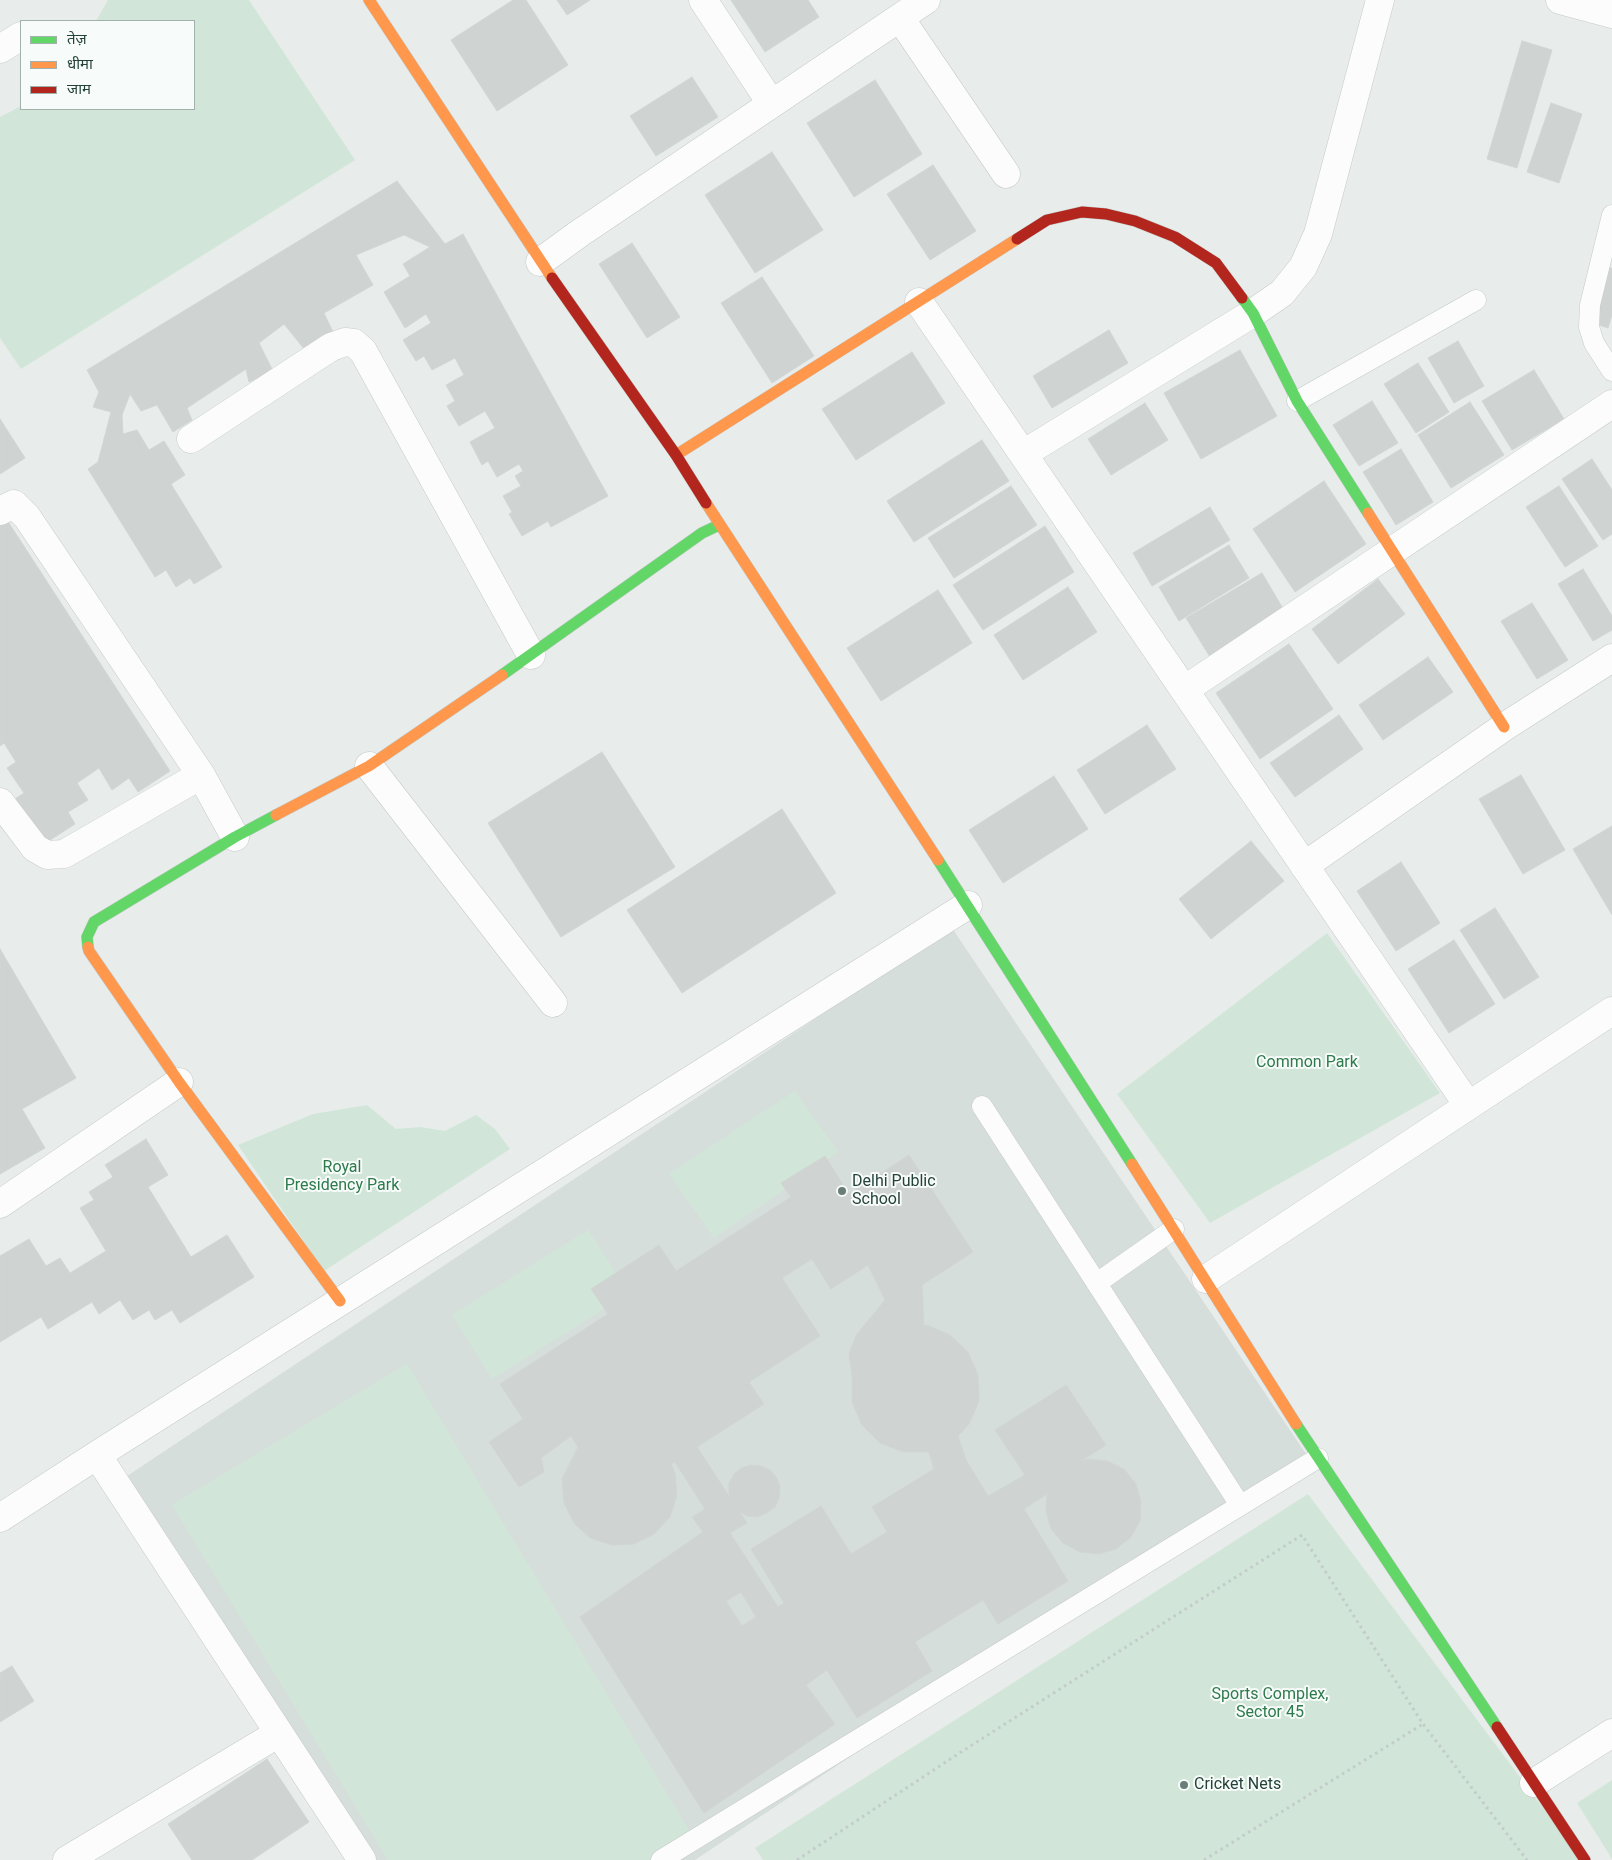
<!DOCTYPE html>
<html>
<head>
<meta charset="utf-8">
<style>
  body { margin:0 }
  #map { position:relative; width:1612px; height:1860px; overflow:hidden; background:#e8edeb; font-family:Roboto,"Noto Sans Devanagari",sans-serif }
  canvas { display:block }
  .legend { position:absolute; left:20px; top:20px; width:175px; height:90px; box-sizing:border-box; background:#f7fbf9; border:1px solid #a3b1ad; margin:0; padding:6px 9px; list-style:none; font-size:15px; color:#24423a }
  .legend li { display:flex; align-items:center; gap:10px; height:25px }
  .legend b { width:25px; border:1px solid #a3b1ad }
</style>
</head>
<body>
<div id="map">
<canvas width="1612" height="1860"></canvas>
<ul class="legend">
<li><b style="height:6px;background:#63d668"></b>तेज़</li>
<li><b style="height:6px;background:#ff974d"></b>धीमा</li>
<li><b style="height:6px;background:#b3261e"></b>जाम</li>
</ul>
</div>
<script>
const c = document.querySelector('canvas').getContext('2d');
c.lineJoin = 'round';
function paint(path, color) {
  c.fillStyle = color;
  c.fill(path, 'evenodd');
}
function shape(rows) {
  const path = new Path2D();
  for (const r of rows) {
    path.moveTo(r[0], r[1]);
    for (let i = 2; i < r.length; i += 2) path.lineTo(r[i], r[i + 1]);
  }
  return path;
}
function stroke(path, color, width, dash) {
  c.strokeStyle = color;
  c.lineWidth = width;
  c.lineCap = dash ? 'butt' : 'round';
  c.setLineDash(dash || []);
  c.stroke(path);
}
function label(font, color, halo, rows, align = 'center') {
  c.font = font + ' Roboto,sans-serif';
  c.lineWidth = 4;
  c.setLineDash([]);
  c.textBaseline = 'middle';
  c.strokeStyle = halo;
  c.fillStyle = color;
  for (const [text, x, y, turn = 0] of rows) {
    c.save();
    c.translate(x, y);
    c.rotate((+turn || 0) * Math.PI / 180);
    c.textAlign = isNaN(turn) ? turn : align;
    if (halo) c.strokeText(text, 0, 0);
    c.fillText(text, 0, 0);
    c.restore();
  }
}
const built = shape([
  [952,928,1306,1454,695,1860,373,1860,118,1482]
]);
const green = shape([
  [108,0,249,0,355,160,21,369,0,338,0,117,21,106,21,109,194,109,194,21,96,21],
  [1327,933,1440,1093,1210,1223,1117,1094],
  [795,1091,838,1152,714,1238,669,1174],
  [367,1105,396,1129,420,1127,445,1131,476,1115,495,1129,510,1149,324,1271,238,1145,313,1114],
  [588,1230,629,1293,492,1379,452,1315],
  [407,1364,695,1840,662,1860,388,1860,172,1505],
  [1308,1494,1582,1860,763,1860,755,1848],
  [1612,1780,1612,1859,1577,1803]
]);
const building = shape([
  [513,0,526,0,568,65,497,111,451,40,513,0],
  [557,0,590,0,567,15,557,0],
  [731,0,808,0,819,17,765,52,731,0],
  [1522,41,1552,50,1517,168,1487,159,1522,41],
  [692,77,718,117,656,156,630,116,692,77],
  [875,80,922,154,854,197,807,123,875,80],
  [1551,103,1582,114,1559,183,1527,172,1551,103],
  [772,152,823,230,755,273,705,195,772,152],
  [933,165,976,231,930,260,887,194,933,165],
  [397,181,445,244,463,234,608,496,551,527,548,521,522,536,509,514,512,512,503,496,521,486,515,476,523,471,519,464,497,477,488,461,482,465,470,442,495,428,485,411,459,426,447,406,455,401,446,385,464,375,455,358,432,370,424,356,416,361,403,340,431,323,426,314,405,328,384,292,410,276,403,264,430,247,404,235,356,255,373,285,324,313,334,334,305,350,284,324,259,343,273,371,249,382,246,369,187,408,192,420,173,432,157,405,141,411,130,394,122,415,123,434,137,430,149,450,164,441,185,475,171,484,222,567,194,584,190,578,176,587,166,570,155,577,88,469,98,462,111,412,93,407,99,392,87,370,397,181],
  [632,243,680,317,647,338,599,264,632,243],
  [1610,268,1612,268,1612,315,1608,328,1593,323,1610,268],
  [762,277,814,356,772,383,721,303,762,277],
  [1109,330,1128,363,1052,408,1033,376,1109,330],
  [1458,341,1484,386,1454,403,1428,358,1458,341],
  [1240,350,1277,416,1201,459,1164,393,1240,350],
  [912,352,945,403,856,460,822,409,912,352],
  [1418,363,1449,412,1416,433,1384,384,1418,363],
  [1534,370,1564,419,1512,450,1482,401,1534,370],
  [1372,401,1398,443,1359,466,1333,425,1372,401],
  [1470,402,1504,455,1451,488,1418,435,1470,402],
  [1145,403,1168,440,1111,475,1088,439,1145,403],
  [0,419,25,458,0,474,0,419],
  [982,440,1009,481,914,542,887,501,982,440],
  [1401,449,1433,502,1396,525,1363,472,1401,449],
  [1592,459,1612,490,1612,534,1603,540,1562,479,1592,459],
  [1324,481,1366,544,1295,592,1253,529,1324,481],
  [1011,486,1037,525,954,578,928,538,1011,486],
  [1559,486,1598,546,1565,567,1526,507,1559,486],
  [1210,507,1230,540,1152,586,1133,553,1210,507],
  [5,517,170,771,138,792,129,778,112,790,99,768,77,783,88,800,68,812,75,824,44,844,15,799,24,793,7,768,16,762,4,743,0,746,0,520,5,517],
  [1045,526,1074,572,983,630,953,585,1045,526],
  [1229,545,1249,578,1179,621,1159,587,1229,545],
  [1583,569,1612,616,1612,630,1593,641,1558,584,1583,569],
  [1262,573,1285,612,1210,657,1186,618,1262,573],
  [1378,579,1405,614,1338,664,1312,629,1378,579],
  [1068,587,1097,632,1023,680,994,635,1068,587],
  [938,590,972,643,881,701,847,648,938,590],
  [1532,603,1568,660,1537,679,1501,621,1532,603],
  [1289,644,1333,709,1260,759,1216,693,1289,644],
  [1428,657,1453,692,1383,740,1359,705,1428,657],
  [1339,715,1363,749,1295,797,1270,763,1339,715],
  [1147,725,1176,769,1105,814,1077,770,1147,725],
  [602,752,675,867,561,937,488,823,602,752],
  [1521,775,1565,850,1523,874,1479,799,1521,775],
  [1054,776,1088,829,1003,883,969,830,1054,776],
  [782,809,836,893,682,993,627,910,782,809],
  [1612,826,1612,915,1573,849,1612,826],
  [1251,841,1284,881,1211,939,1179,899,1251,841],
  [1401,862,1440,923,1396,951,1357,891,1401,862],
  [1495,908,1539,977,1504,999,1460,930,1495,908],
  [1454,940,1495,1004,1449,1033,1408,969,1454,940],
  [0,949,76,1078,22,1109,45,1148,0,1174,0,949],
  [146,1139,168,1175,148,1187,191,1257,227,1235,254,1277,180,1323,172,1310,155,1320,149,1310,133,1320,120,1300,99,1314,92,1302,48,1329,41,1317,0,1342,0,1256,29,1239,46,1266,60,1258,70,1273,106,1251,80,1208,94,1200,89,1192,113,1177,105,1165,146,1139],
  [909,1155,973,1252,922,1285,924,1326,927,1325,950,1335,968,1352,978,1375,979,1401,969,1424,958,1436,966,1460,988,1496,1025,1475,995,1430,1066,1385,1106,1445,1081,1461,1089,1459,1107,1461,1124,1469,1136,1484,1141,1502,1140,1521,1131,1537,1116,1549,1098,1554,1080,1552,1063,1543,1051,1529,1046,1511,1047,1494,1024,1509,1068,1581,998,1624,983,1600,915,1642,932,1671,857,1718,827,1670,806,1685,835,1724,704,1813,580,1617,703,1532,692,1517,705,1509,675,1462,671,1464,675,1473,677,1495,670,1517,654,1534,634,1544,612,1545,590,1538,574,1523,564,1503,562,1479,578,1447,571,1436,541,1458,544,1472,519,1487,489,1442,523,1419,500,1384,608,1314,591,1289,659,1245,676,1271,791,1197,781,1183,825,1156,849,1194,909,1155],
  [812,1259,831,1289,868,1265,885,1300,857,1334,849,1353,852,1377,852,1402,862,1425,880,1443,904,1452,929,1452,934,1469,872,1507,887,1532,851,1554,821,1506,751,1549,784,1603,778,1607,730,1533,747,1523,739,1511,747,1516,757,1517,767,1513,775,1507,779,1498,780,1487,777,1478,770,1470,761,1466,751,1465,741,1468,734,1474,729,1483,729,1496,697,1447,764,1404,749,1382,820,1336,782,1278,812,1259],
  [741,1592,756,1617,742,1626,726,1601,741,1592],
  [12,1666,34,1701,0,1722,0,1673,12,1666],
  [267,1759,309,1822,252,1860,192,1860,168,1824,267,1759]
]);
const path = shape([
  [797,1860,961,1752,1302,1535,1423,1724,1527,1860],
  [1204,1860,1423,1724]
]);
const lane = shape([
  [1612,215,1590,305,1589,327,1594,343,1612,371],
  [1297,401,1476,300],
  [982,1106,1240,1505],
  [1097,1283,1174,1229],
  [661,1860,1318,1458]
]);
const street = shape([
  [703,0,771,103],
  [1560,0,1612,14],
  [900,18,1006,174],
  [0,49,21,36],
  [540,262,580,233,926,0],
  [919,302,1468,1105],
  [191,439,331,347,345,342,354,343,363,351,531,655],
  [1023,454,1253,313,1282,293,1303,267,1318,234,1380,0],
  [0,511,14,504,27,517,201,775,235,837],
  [1184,690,1612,404],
  [369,766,553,1003],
  [0,802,35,848,47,855,64,854,201,775],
  [1304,866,1504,727,1612,658],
  [0,1204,179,1082],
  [1206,1279,1612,1011],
  [97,1455,362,1860],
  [0,1518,97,1455,968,905],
  [1534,1783,1612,1733],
  [67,1860,279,1733]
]);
const fast = shape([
  [1242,298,1253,313,1297,401,1368,513],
  [502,675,702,533,719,525],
  [938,860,1132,1164],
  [88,947,87,937,94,922,235,837,276,815],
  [1296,1424,1497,1727]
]);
const slow = shape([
  [369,0,552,278],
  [676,455,1017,239],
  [706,503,938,860],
  [1368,513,1504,727],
  [276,815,369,766,502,675],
  [88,947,89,951,179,1082,340,1301],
  [1132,1164,1296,1424]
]);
const jam = shape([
  [1017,239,1047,220,1082,212,1106,214,1135,221,1175,237,1216,263,1242,298],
  [552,278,676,455,706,503],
  [1497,1727,1585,1860]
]);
const markers = [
  [842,1191,5,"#697e78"],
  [1184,1785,5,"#697e78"]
];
const parkNames = [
  ["Common Park",1307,1063],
  ["Royal",342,1168],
  ["Presidency Park",342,1186],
  ["Sports Complex,",1270,1695],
  ["Sector 45",1270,1713]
];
const poiNames = [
  ["Delhi Public",852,1182],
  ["School",852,1200],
  ["Cricket Nets",1194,1785]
];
paint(built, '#d6dedb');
paint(green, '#d1e6d8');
paint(building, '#cfd4d2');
stroke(building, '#d1d6d4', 1);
stroke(lane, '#c5cac8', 21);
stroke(street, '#c5cac8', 29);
stroke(fast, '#c3cbc8', 12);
stroke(slow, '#c3cbc8', 12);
stroke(jam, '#c3cbc8', 12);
stroke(path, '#c3ccca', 3, [2.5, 4]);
stroke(lane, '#fcfcfc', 20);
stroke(street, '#fcfcfc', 28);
stroke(fast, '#63d668', 11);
stroke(slow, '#ff974d', 11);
stroke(jam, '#b3261e', 11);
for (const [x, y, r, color] of markers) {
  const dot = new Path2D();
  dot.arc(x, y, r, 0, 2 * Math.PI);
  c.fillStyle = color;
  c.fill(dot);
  stroke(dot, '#f7fbf9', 2);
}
label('16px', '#2d7a4b', '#f7fbf9', parkNames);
label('16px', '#24423a', '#f7fbf9', poiNames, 'left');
</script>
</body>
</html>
